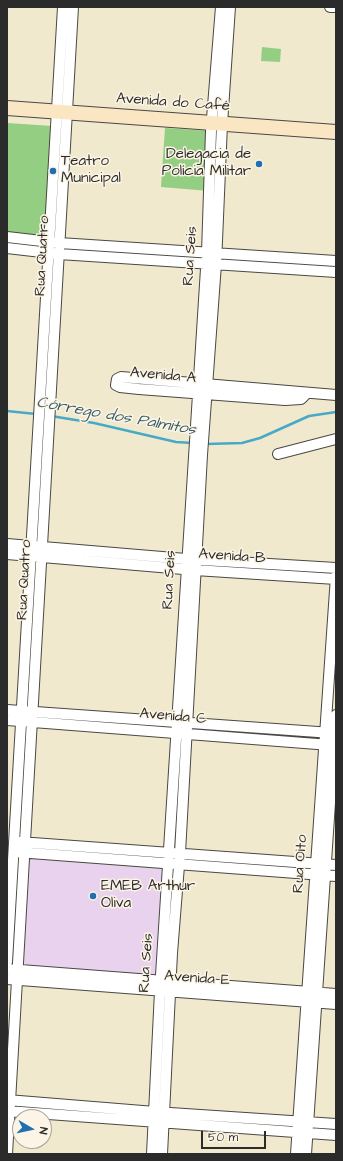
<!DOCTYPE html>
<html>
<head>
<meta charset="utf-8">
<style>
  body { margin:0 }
  #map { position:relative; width:343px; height:1161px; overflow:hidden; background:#f1e9ce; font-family:"Architects Daughter",sans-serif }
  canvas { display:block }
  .frame { position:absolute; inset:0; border:8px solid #2b2b2b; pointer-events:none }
  .north { position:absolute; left:12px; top:1109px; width:40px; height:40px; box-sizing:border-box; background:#fcf5e5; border:1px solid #a8a49b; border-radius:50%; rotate:99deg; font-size:11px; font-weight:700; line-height:16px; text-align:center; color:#2b2b2b }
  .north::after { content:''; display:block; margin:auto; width:14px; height:18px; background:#1f6fb2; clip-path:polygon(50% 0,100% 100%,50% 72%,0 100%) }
  .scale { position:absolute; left:201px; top:1131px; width:65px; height:18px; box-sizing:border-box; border:2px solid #2b2b2b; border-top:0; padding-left:5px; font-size:12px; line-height:14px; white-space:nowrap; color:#2b2b2b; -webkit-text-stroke:3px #fcf5e5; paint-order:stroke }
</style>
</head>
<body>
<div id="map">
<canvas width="343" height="1161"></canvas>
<div class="frame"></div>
<div class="north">N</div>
<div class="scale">50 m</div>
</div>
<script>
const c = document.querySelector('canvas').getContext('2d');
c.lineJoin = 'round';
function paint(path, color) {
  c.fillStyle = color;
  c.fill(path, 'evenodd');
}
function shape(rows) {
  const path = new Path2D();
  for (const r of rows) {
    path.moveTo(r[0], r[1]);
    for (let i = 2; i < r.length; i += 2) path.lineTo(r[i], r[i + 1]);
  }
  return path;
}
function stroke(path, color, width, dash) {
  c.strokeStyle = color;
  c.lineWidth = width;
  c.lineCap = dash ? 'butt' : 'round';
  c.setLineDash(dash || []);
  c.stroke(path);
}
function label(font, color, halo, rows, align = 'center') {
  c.font = font + ' "Architects Daughter",sans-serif';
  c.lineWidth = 3;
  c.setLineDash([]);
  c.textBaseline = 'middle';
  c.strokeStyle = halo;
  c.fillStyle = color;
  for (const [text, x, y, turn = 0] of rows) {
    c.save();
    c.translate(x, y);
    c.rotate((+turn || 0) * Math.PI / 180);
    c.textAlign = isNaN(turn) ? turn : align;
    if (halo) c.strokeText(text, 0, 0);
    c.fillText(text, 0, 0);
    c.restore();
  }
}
const built = shape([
  [25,854,165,866,158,978,19,969]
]);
const green = shape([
  [262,47,281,49,280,62,261,61],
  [7,123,53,126,46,239,7,234],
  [165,128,211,131,209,191,161,187]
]);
const stream = shape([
  [7,411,36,414],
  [51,416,94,423,176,442,193,443],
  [206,444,242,443,260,438,309,416,336,412]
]);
const minor = shape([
  [330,7,336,7],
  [7,237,59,243,336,261],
  [7,248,59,254,336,272],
  [307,393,301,399,285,400,139,389,120,387,116,385,117,379,121,377,336,395],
  [278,454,336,439],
  [7,544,186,559,336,568],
  [7,554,195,570,336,579],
  [7,710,332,733],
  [7,720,330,745],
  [19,842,336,865],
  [17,852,336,876],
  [7,962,63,7],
  [7,969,336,994],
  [7,979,336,1004],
  [7,1100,155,1112,336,1124],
  [7,1111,336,1135],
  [7,1154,73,7],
  [152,1154,160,991,207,253,211,131,221,7],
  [162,1154,172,953,180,853,202,455,216,264,222,124,230,7],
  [296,1154,336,576],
  [306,1154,336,715]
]);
const secondary = shape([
  [7,108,336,132]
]);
const markers = [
  [259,164,4,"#1f6fb2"],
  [53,171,4,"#1f6fb2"],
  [93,896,4,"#1f6fb2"]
];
const streetNames = [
  ["Avenida do Café",173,103,4],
  ["Rua Quatro",43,256,-87],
  ["Rua Seis",191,256,-86],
  ["Avenida A",163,376,5],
  ["Avenida B",232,557,4],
  ["Rua Quatro",25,580,-87],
  ["Rua Seis",170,580,-87],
  ["Avenida C",173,717,5],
  ["Rua Oito",301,864,-86],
  ["Rua Seis",147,963,-86],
  ["Avenida E",197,979,4]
];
const poiNames = [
  ["Delegacia de",251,155,"right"],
  ["Polícia Militar",251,172,"right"],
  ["Teatro",61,162],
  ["Municipal",61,179],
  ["EMEB Arthur",101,887],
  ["Oliva",101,904]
];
const waterNames = [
  ["Córrego dos Palmitos",116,417,10]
];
paint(built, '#e9d2ed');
paint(green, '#94ce82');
stroke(stream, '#48a9c7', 2.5);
stroke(minor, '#494843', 12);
stroke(secondary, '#494843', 16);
stroke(minor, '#fff', 10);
stroke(secondary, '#fbe6c4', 14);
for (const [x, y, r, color] of markers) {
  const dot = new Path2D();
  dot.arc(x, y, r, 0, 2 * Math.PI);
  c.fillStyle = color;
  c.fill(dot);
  stroke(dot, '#fcf5e5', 1.5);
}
label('15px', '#2b2b2b', '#fcf5e5', streetNames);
label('15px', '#2b2b2b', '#fcf5e5', poiNames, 'left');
label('italic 16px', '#375d69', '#fcf5e5', waterNames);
</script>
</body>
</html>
